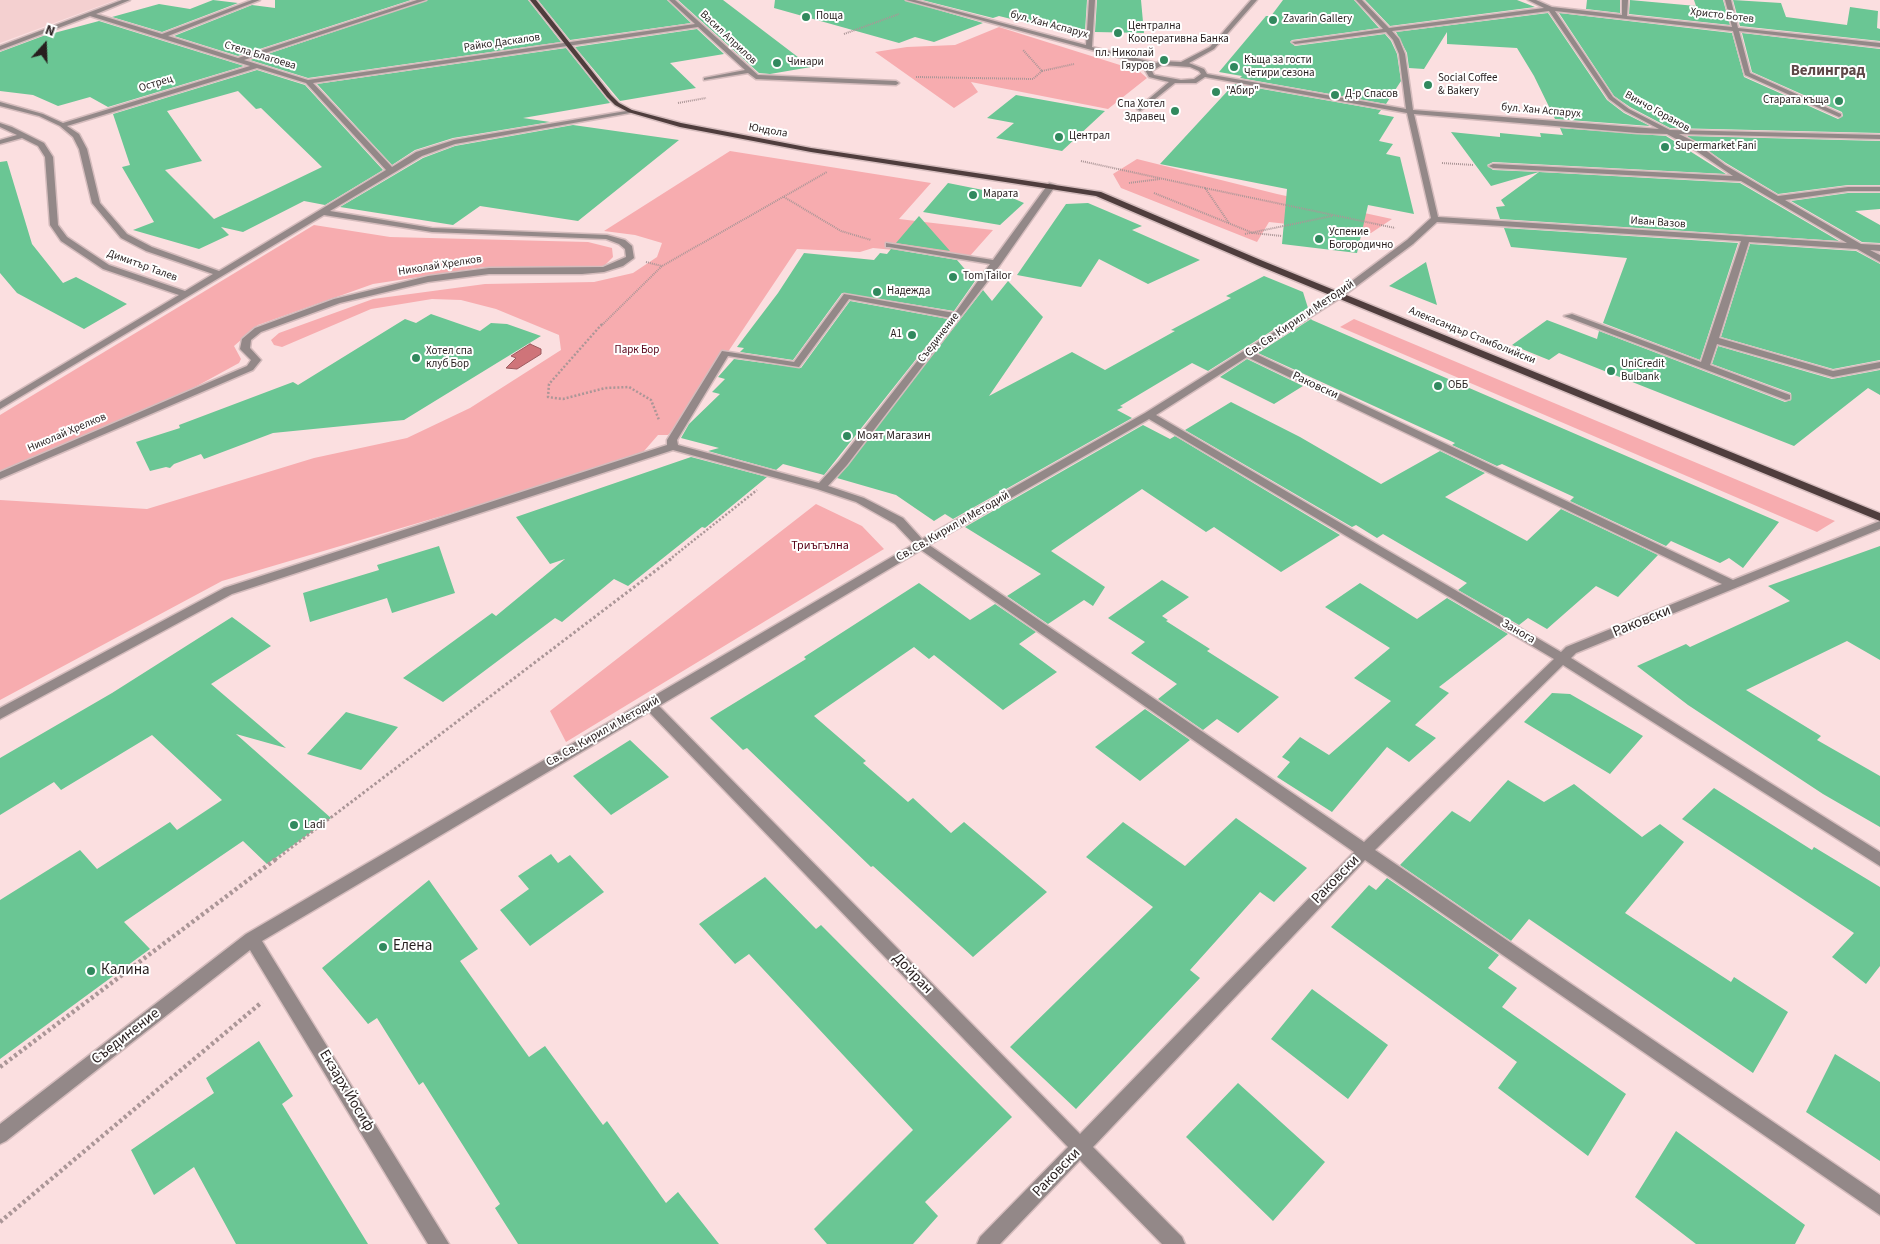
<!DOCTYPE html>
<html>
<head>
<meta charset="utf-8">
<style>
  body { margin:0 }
  #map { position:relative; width:1880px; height:1244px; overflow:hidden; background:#fbdfe0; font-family:"Source Sans 3",sans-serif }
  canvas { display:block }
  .north { position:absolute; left:20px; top:20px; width:50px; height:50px; -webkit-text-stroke:4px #fff; paint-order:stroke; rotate:20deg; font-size:14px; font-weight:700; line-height:20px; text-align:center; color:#271e1e }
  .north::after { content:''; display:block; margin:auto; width:18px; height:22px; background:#271e1e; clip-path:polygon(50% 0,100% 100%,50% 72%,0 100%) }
</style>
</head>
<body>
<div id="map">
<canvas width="1880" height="1244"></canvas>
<div class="north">N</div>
</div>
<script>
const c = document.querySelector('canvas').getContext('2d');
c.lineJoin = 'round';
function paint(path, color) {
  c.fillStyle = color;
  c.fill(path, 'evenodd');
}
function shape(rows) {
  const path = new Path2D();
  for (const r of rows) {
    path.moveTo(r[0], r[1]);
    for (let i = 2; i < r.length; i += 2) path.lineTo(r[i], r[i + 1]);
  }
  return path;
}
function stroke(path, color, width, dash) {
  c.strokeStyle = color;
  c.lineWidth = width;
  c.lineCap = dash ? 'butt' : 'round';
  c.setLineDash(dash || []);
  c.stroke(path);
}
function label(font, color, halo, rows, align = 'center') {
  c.font = font + ' "Source Sans 3",sans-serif';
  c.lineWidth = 4;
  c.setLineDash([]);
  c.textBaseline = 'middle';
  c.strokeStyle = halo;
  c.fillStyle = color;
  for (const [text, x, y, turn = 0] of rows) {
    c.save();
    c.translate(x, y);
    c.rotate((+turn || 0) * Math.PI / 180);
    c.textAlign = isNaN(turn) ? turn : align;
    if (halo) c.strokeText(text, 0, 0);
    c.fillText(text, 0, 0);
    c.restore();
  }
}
const built = shape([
  [0,0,116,0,0,43]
]);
const green = shape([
  [999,27,1139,71,1147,78,1108,109,971,82,978,92,954,108,875,52,907,47,955,45],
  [730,151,931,183,899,219,993,230,969,257,873,248,860,252,797,249,691,407,668,435,658,435,638,458,222,581,0,700,0,500,147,509,314,458,407,438,470,408,561,350,559,335,496,309,461,300,432,299,371,309,282,347,274,345,271,340,279,333,373,299,485,284,594,282,633,273,657,257,662,243,635,235,604,231],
  [1137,159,1277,194,1392,219,1371,233,1269,222,1257,242,1121,188,1113,174],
  [314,225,390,237,588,242,612,248,613,257,604,266,596,267,484,267,373,284,258,325,234,346,241,359,239,363,186,392,0,471,0,415],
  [1354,319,1835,521,1817,532,1340,327],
  [816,504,862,526,884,549,566,742,550,711]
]);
const water = shape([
  [530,344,541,349,541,354,517,369,506,368,516,358,511,356,530,344]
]);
const building = shape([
  [213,0,238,3,162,32,112,17,159,4,190,9],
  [275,0,411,0,238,56,174,36,252,5,275,8],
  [428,0,528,0,561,42,308,78,250,60],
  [538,0,667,0,691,23,570,40],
  [678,0,723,0,811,67,770,74,759,73],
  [775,0,904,0,983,23,934,42,915,37,899,43,774,8],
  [922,0,1087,0,1085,31,1064,32,999,16,993,18],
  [1097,0,1141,0,1144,33,1095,32],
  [1283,0,1354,0,1379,28,1292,40,1290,42,1295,46,1385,34,1391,41,1397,54,1401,81,1386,104,1240,78,1242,76,1219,72,1266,16,1271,16],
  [1365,0,1517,0,1535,7,1390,26],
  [1587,0,1620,0,1620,13,1586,9],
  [1630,0,1696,6,1694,0,1723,0,1730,25,1629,14],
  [1733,0,1781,3,1786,17,1847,25,1850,7,1878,11,1877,28,1880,29,1880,41,1740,26],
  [1548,13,1607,100,1624,113,1650,126,1555,119,1534,76,1517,48,1447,44,1447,32,1424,69,1409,68,1407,53,1396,32],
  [1559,13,1732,33,1744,77,1838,119,1843,116,1842,112,1752,72,1742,33,1880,49,1880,133,1670,128,1630,107,1614,96],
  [99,21,244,66,108,107,90,97,58,106,33,95,0,91,0,52,43,36],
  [697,29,724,54,670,63,696,88,620,101,575,47],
  [566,48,610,103,523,118,550,122,453,138,415,150,392,165,317,84],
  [257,70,305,85,383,170,325,205,304,201,243,232,221,227,229,235,199,249,133,230,154,222,122,167,130,165,113,114],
  [238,91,256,109,261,108,322,167,214,219,165,170,202,161,167,111],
  [1234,84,1381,110,1378,114,1394,117,1379,141,1393,144,1386,154,1400,157,1414,214,1368,205,1357,253,1282,244,1287,189,1160,164],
  [1016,95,1105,111,1062,151,996,138,1014,123,987,118],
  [573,125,679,140,578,221,480,206,453,225,340,207,423,158,455,146],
  [1560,128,1666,136,1726,174,1493,162,1487,165,1493,170,1539,172,1491,186,1451,132,1500,137,1500,133,1541,137,1540,133,1563,135],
  [1687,136,1880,141,1880,185,1848,185,1778,194,1726,163],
  [7,161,32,244,63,283,76,277,127,304,84,329,17,293,0,273,0,162],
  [1539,172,1740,183,1839,241,1500,219,1496,207,1505,206,1501,200],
  [948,183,1003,194,1024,203,1000,225,923,212],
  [1848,193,1880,193,1880,209,1855,211,1880,225,1880,243,1862,242,1791,201],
  [1088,203,1142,226,1132,230,1200,260,1148,284,1099,259,1081,287,1017,275,1066,204],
  [919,216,950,251,896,243],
  [1504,228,1738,243,1700,360,1603,323,1627,258,1511,247],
  [1750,244,1856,251,1880,264,1880,360,1833,369,1721,337],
  [891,249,957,260,975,281,954,311,842,293,793,360,740,352,744,348,737,347,778,293,804,253,874,260,880,253,887,254],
  [1426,262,1437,305,1389,286],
  [1264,276,1303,292,1308,308,1208,371,1192,363,1120,406,1123,407,1117,410,1132,418,953,519,945,514,934,521,896,495,837,478,983,290,992,301,1008,281,1043,317,989,396,1072,352,1105,370,1175,331,1171,330,1231,298,1226,296],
  [850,301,948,319,824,475,783,464,776,470,708,451,719,448,681,438,689,424,720,394,712,392,725,379,718,377,734,359,801,368],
  [431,314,480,331,491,323,507,324,541,336,404,420,273,433,204,459,201,454,174,464,170,468,166,467,150,471,136,442,180,428,179,425,293,382,298,385,405,319,416,323],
  [1311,319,1312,320,1779,522,1743,568,1729,558,1720,563,1671,541,1666,546,1570,501,1574,497,1502,464,1497,466,1452,445,1455,443,1258,353],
  [1547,320,1597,339,1599,331,1785,402,1791,400,1791,393,1712,364,1718,346,1832,379,1880,370,1880,395,1868,388,1794,446,1559,353,1549,360,1512,345],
  [1247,359,1303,386,1274,404,1220,377],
  [1231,402,1300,437,1381,484,1440,451,1485,473,1445,497,1527,541,1561,509,1658,555,1618,597,1596,586,1547,629,1528,618,1519,625,1458,590,1467,583,1383,534,1377,538,1356,525,1352,527,1185,430],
  [1143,425,1170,439,1175,436,1340,535,1281,572,1214,527,1206,532,1142,489,1051,551,1105,587,1093,606,1084,600,1048,624,1007,596,1041,574,965,527],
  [691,457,767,477,705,528,702,527,628,586,614,579,562,622,555,618,443,702,403,678,492,613,496,616,565,559,550,564,516,517],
  [439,546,455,593,392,613,387,598,310,622,303,593,379,570,377,565],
  [1880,546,1880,660,1847,641,1746,690,1821,736,1817,740,1880,776,1880,827,1823,794,1688,705,1637,666,1686,644,1690,647,1790,601,1768,586],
  [1162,580,1189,597,1162,616,1168,620,1166,621,1210,649,1207,651,1279,697,1238,733,1217,719,1203,730,1158,699,1177,684,1131,653,1145,642,1108,618],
  [919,583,970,620,995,604,1036,632,1019,644,1057,672,1003,710,934,655,929,659,914,647,814,716,866,761,863,763,908,802,913,798,951,833,964,822,1047,892,973,957,873,866,871,867,747,748,743,750,710,718,806,659,804,657],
  [1360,583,1417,619,1447,598,1508,634,1439,687,1449,693,1415,725,1436,738,1409,762,1387,747,1332,812,1277,777,1290,762,1282,757,1300,737,1329,755,1391,701,1354,678,1390,648,1325,607],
  [232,617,271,646,211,684,286,748,236,734,331,818,267,864,243,841,124,922,150,949,0,1059,0,900,80,850,97,869,170,822,177,830,222,800,152,735,61,790,54,782,0,815,0,758,112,693],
  [1552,693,1570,694,1643,736,1610,774,1524,722],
  [1145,709,1190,740,1140,781,1095,747],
  [346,712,398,727,361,770,307,754],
  [630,740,669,777,611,815,573,776],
  [1508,780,1544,802,1574,784,1642,837,1660,824,1684,842,1625,913,1731,982,1734,977,1788,1012,1753,1073,1529,919,1511,941,1400,865,1452,811,1470,822],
  [1714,788,1812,850,1814,847,1880,887,1880,966,1866,984,1832,957,1854,933,1682,819],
  [1236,818,1307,868,1274,902,1260,892,1190,970,1200,978,1076,1109,1010,1047,1153,907,1086,857,1123,822,1185,866],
  [551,854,558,863,570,855,604,892,530,946,500,910,529,889,518,876],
  [765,877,816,929,821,925,1012,1117,925,1202,938,1216,913,1244,827,1244,814,1229,913,1130,749,954,735,964,699,924],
  [1387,878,1499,955,1488,968,1517,988,1502,1007,1626,1094,1588,1156,1498,1088,1517,1062,1331,927,1369,885,1376,890],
  [429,880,478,949,460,961,529,1057,545,1046,603,1125,607,1121,666,1203,678,1192,719,1244,518,1244,495,1208,500,1204,423,1082,419,1085,377,1018,368,1024,322,968],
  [1312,989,1388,1045,1348,1099,1271,1039],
  [259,1041,293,1096,282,1104,368,1244,236,1244,194,1167,154,1195,131,1150,214,1093,206,1078],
  [1835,1054,1880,1082,1880,1161,1806,1112],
  [1238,1083,1325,1162,1273,1221,1186,1137],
  [1676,1131,1805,1225,1795,1244,1696,1244,1635,1197]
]);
const pathFar3 = shape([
  [844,34,899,14],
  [1042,71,1074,64],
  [916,77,1033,79,1042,71,1023,50],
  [678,103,706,98],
  [1081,161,1205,188,1229,223],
  [1442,163,1473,165],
  [1129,183,1160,179],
  [1205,188,1395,228],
  [1154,193,1253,233,1282,236],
  [784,197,841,231,871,240],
  [1245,234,1332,216],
  [646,262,662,266],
  [601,326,662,266,827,172]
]);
const pathFar2 = shape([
  [602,324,549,384,548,397,563,399,605,388,629,387,651,400,659,420],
  [669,560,757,490]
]);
const pathFar1 = shape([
  [275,860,671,559]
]);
const path = shape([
  [0,1067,276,859],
  [0,1222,262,1002]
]);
const minor = shape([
  [122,0,130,0,96,14,162,34,252,0,260,0,168,36,238,58,417,0,426,0,244,60,308,80,695,24,669,0,675,0,758,75,896,81,899,83,896,85,756,79,748,73,704,80,704,78,745,70,698,27,313,83,392,167,416,152,454,140,632,110,633,111,630,113,455,144,422,156,330,211,432,228,607,235,625,240,632,246,634,258,623,266,604,272,582,274,489,274,428,282,340,303,261,332,251,340,250,348,261,360,253,370,0,479,0,472,247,366,251,360,240,349,242,339,255,328,334,299,428,276,489,268,603,267,626,257,625,249,619,244,606,239,432,232,324,215,0,409,0,402,179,295,103,269,61,241,50,225,45,157,38,146,22,138,0,144,0,140,17,135,0,127,0,123,12,127,44,143,53,157,58,225,67,237,109,265,185,291,213,274,146,251,121,238,92,203,79,149,73,137,60,126,39,116,0,106,0,102,43,114,63,123,250,66,90,16,0,50,0,46,122,0],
  [257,68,306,83,386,170,219,271,152,247,127,234,100,203,87,149,79,134,67,126,257,68],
  [906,0,915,0,1086,45,1089,0,1095,0,1092,47,1156,63,1161,61,1181,62,1210,47,1251,0,1257,0,1214,49,1189,63,1204,69,1207,74,1406,109,1399,54,1393,40,1386,32,1295,44,1292,42,1383,29,1356,0,1362,0,1389,28,1544,8,1528,0,1536,0,1552,7,1622,15,1622,0,1628,0,1627,16,1732,27,1725,0,1731,0,1738,28,1880,43,1880,47,1739,31,1750,73,1841,114,1841,116,1839,117,1745,75,1733,31,1555,11,1613,97,1629,109,1670,130,1880,135,1880,139,1679,134,1695,142,1725,165,1778,196,1848,187,1880,187,1880,191,1848,191,1785,200,1861,244,1880,245,1880,251,1870,250,1880,255,1880,262,1857,249,1749,242,1719,338,1833,371,1880,362,1880,368,1833,377,1717,344,1710,365,1790,395,1790,399,1786,400,1564,316,1572,314,1701,362,1741,241,1437,222,1413,244,1342,297,1254,353,1733,580,1880,521,1880,529,1576,653,1571,658,1880,852,1880,866,1563,665,1375,850,1880,1195,1880,1215,1365,860,1093,1147,1182,1237,1185,1244,1162,1244,1080,1160,1000,1244,977,1244,980,1237,1068,1147,649,712,262,941,449,1244,428,1244,250,950,6,1141,0,1144,0,1124,246,934,914,544,895,524,856,502,817,489,673,450,232,594,0,719,0,708,224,588,667,445,667,440,722,351,794,362,844,294,955,313,990,264,889,247,886,247,886,243,993,260,1049,183,1056,185,1000,265,847,465,828,486,864,498,903,518,922,539,1145,413,1336,293,1407,240,1431,218,1407,113,1205,77,1196,83,1175,83,1140,111,1137,109,1138,108,1169,82,1149,77,1145,70,1151,66,906,0],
  [1549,11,1609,99,1625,111,1659,129,1413,110,1405,54,1399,39,1392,31,1549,11],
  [1162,65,1190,67,1199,71,1201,74,1194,79,1181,80,1154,75,1152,71,1162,65],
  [1414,114,1637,133,1667,134,1689,146,1733,176,1493,164,1489,166,1493,168,1741,181,1847,243,1438,217,1414,114],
  [849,299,951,318,839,461,819,483,678,445,677,440,728,356,799,367,849,299],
  [1247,357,1722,584,1566,647,1561,652,1156,415,1247,357],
  [1149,419,1554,659,1364,842,929,545,1149,419],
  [921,550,1354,852,1080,1134,659,706,921,550]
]);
const major = shape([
  [530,0,536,0,611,95,619,103,632,110,681,123,811,148,1101,192,1263,261,1880,513,1880,521,1257,265,1096,196,811,152,680,127,628,112,615,105,607,97,530,0]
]);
const markers = [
  [806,17,5,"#31895e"],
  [1273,20,5,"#31895e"],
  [1118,33,5,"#31895e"],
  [1164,60,5,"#31895e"],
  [777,63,5,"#31895e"],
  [1234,67,5,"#31895e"],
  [1428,85,5,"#31895e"],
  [1216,92,5,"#31895e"],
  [1335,95,5,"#31895e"],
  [1839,101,5,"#31895e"],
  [1175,111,5,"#31895e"],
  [1059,137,5,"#31895e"],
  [1665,147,5,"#31895e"],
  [973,195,5,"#31895e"],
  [1319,239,5,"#31895e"],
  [953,277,5,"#31895e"],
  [877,292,5,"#31895e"],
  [912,335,5,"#31895e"],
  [416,358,5,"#31895e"],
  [1611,371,5,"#31895e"],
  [1438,386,5,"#31895e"],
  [847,436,5,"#31895e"],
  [294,825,5,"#31895e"],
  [383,947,5,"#31895e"],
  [91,971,5,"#31895e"]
];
const farStreetnames = [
  ["Христо Ботев",1722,16,7],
  ["бул. Хан Аспарух",1049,25,15],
  ["Васил Априлов",728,38,43],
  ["Райко Даскалов",502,43,-8],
  ["Стела Благоева",260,56,17],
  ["Острец",156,84,-17],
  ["бул. Хан Аспарух",1541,111,5],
  ["Винчо Горанов",1657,112,29],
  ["Юндола",768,131,10],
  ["Иван Вазов",1658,223,4],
  ["Димитър Талев",142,266,20],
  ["Николай Хрелков",440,266,-9],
  ["Алекасандър Стамболийски",1472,336,22],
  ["Съединение",939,338,-52],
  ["Николай Хрелков",67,433,-23]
];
const farPoinames = [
  ["Поща",816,17],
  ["Zavarin Gallery",1283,20],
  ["Централна",1128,27],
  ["Кооперативна Банка",1128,40],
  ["пл. Николай",1154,54,"right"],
  ["Гяуров",1154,67,"right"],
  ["Къща за гости",1244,61],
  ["Четири сезона",1244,74],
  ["Чинари",787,63],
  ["Social Coffee",1438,79],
  ["& Bakery",1438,92],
  ["\"Абир\"",1226,92],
  ["Д-р Спасов",1345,95],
  ["Старата къща",1829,101,"right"],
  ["Спа Хотел",1165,105,"right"],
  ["Здравец",1165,118,"right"],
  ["Централ",1069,137],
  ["Supermarket Fani",1675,147],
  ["Марата",983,195],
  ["Успение",1329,233],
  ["Богородично",1329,246],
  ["Tom Tailor",963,277],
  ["Надежда",887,292],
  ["A1",902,335,"right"],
  ["Хотел спа",426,352],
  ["клуб Бор",426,365],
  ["UniCredit",1621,365],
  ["Bulbank",1621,378],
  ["ОББ",1448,386]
];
const farParknames = [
  ["Парк Бор",637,351]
];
const streetNames = [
  ["Св. Св. Кирил и Методий",1300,319,-34],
  ["Раковски",1315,386,25],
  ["Св. Св. Кирил и Методий",953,527,-30],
  ["Занога",1518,632,30],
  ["Св. Св. Кирил и Методий",603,732,-30]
];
const poiNames = [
  ["Моят Магазин",857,436],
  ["Ladi",304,825]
];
const parkNames = [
  ["Триъгълна",820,546]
];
const farDistrictnames = [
  ["Велинград",1828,72]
];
const nearStreetnames = [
  ["Раковски",1642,622,-22],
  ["Раковски",1336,880,-46],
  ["Дойран",912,974,46],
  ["Съединение",126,1037,-38],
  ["Екзарх Йосиф",346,1091,59],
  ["Раковски",1057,1173,-46]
];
const nearPoinames = [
  ["Елена",393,947],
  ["Калина",101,971]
];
paint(built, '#f4d0d0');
paint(green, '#f7acaf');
paint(water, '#cf7479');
stroke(water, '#9d5a5e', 1);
paint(building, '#6ac694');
stroke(minor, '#d5bcbd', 3);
stroke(major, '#d5bcbd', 3);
stroke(pathFar3, '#ab9697', 2, [1, 1]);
stroke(pathFar2, '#ab9697', 2.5, [2, 2]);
stroke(pathFar1, '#ab9697', 3, [2.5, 2.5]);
stroke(path, '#ab9697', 4.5, [3, 3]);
paint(minor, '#938888');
paint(major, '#4f3d3d');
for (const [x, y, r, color] of markers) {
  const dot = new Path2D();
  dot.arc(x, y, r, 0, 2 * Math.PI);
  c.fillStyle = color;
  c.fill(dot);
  stroke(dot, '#fff', 2);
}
label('11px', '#271e1e', '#fff', farStreetnames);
label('11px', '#271e1e', '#fff', farPoinames, 'left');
label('11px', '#570116', '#fff', farParknames);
label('12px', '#271e1e', '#fff', streetNames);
label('12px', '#271e1e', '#fff', poiNames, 'left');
label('12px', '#570116', '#fff', parkNames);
label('bold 15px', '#5e4848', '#fff', farDistrictnames);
label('15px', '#271e1e', '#fff', nearStreetnames);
label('15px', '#271e1e', '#fff', nearPoinames, 'left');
</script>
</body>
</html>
